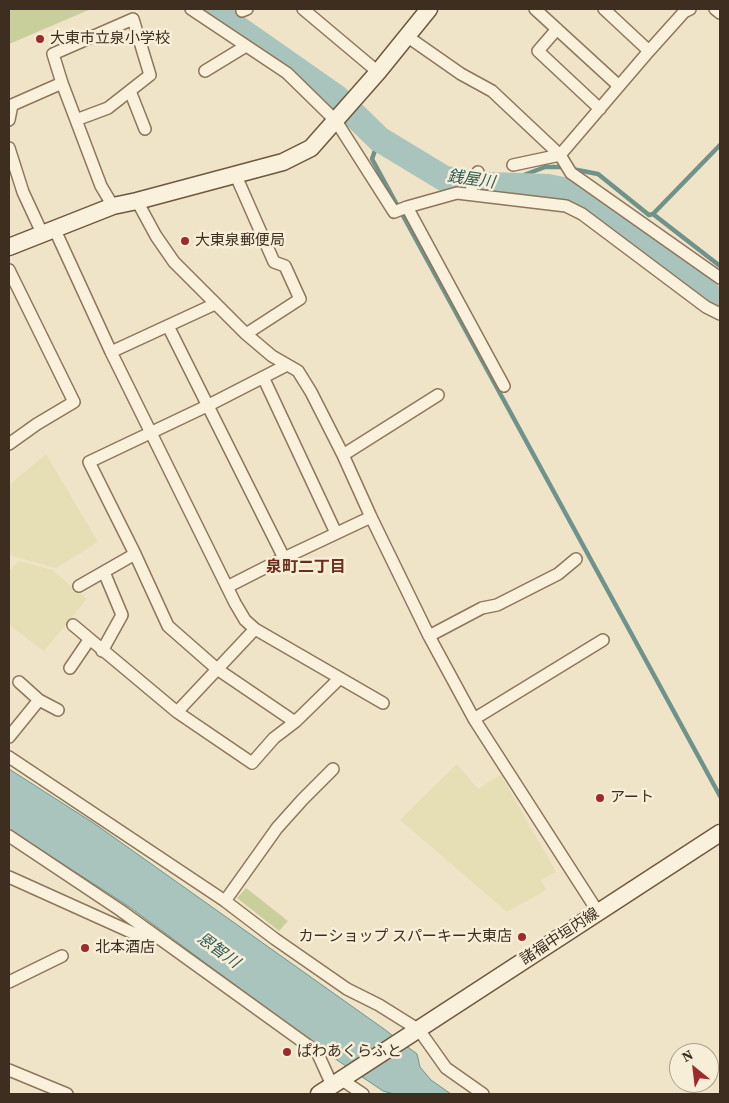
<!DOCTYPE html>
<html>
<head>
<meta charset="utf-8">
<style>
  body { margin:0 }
  #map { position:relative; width:729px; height:1103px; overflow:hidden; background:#f0e4c8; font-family:"Source Serif 4",serif }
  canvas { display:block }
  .frame { position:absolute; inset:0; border:10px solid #3d2e20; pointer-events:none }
  .north { position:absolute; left:669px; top:1043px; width:50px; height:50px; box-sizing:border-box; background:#f7eed8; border:1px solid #ada18e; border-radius:50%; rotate:331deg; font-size:14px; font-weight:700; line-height:20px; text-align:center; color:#3d2e20 }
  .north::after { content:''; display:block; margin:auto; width:18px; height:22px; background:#9e2a2b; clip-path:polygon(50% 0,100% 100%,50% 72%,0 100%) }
</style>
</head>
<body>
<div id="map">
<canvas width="729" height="1103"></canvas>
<div class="frame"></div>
<div class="north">N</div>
</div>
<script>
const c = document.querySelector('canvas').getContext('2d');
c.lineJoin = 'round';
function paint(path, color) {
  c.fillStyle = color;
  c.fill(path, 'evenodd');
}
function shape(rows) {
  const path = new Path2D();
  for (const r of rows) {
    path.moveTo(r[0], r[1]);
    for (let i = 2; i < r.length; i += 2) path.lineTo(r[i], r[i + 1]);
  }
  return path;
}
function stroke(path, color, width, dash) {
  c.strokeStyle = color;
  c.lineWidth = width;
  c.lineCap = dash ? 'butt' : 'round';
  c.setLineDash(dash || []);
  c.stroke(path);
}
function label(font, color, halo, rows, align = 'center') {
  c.font = font + ' "Source Serif 4","Noto Sans JP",serif';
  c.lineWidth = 5;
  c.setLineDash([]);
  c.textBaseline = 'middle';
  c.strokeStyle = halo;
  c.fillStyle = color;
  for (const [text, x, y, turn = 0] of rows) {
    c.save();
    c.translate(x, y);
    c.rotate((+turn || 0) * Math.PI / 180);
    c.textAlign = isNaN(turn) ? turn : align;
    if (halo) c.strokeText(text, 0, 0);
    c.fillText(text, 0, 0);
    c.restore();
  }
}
const farmland = shape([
  [46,454,98,542,56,568,9,555,9,485],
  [19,561,52,570,87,599,44,651,9,625,9,572],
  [457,764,478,789,501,775,556,872,541,880,546,890,507,912,400,820]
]);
const green = shape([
  [9,9,91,9,9,44],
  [246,888,288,921,279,931,237,898]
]);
const water = shape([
  [9,769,95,824,384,1029,417,1054,420,1067,431,1080,451,1094,394,1094,383,1091,337,1060,131,908,9,829,9,769]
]);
const stream = shape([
  [379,139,372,159,720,796],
  [572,169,598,174,649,215,653,214,720,266],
  [518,187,524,175,545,167,564,167],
  [653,214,720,145]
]);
const river = shape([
  [210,9,337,98,379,139,445,179,488,185,548,187,567,191,590,203,634,239,671,263,715,300,720,301]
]);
const street = shape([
  [191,9,287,73,336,121,394,212,407,207,457,193,566,206,582,214,706,307,720,314],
  [303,9,378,72],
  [535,9,619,86],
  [604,9,649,51],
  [715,9,720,13],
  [242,11,247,9],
  [557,29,538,51,600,109],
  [408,37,461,74,492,91,560,155,571,173,720,278],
  [205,71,246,46],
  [62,83,101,186,113,206],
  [130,91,145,129],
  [9,120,12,105,62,83,53,54,133,19,150,75,108,108,76,120],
  [9,148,23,192,42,233],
  [513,165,560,155,649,51,684,12,690,9],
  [236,176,274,262,285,266,300,299,246,334],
  [470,193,478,172],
  [137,201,156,236,174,262,246,334,272,356,298,371,311,392,343,455,371,517,429,636,474,719,598,912],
  [407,207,504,386],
  [54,228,111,352,235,603,245,620,255,629,383,703],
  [9,270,74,402,37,424,9,444],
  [168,326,284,558],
  [111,352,215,304],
  [287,365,209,405,89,462,135,554,168,626,217,669,295,722],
  [263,377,336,533],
  [343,455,438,395],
  [79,586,135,554],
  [227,587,284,558,371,517],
  [73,625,177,712,252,763,274,738,295,722,340,678],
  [429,636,482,608,497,605,558,574,576,559],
  [102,651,122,615,104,572],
  [70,668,89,640],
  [19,682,39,700,58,710],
  [177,712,255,629],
  [474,719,603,640],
  [9,737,39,700],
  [9,757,225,901,275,939,347,989,379,1005,419,1030,446,1068,483,1094],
  [9,836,120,910,317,1052,332,1085],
  [9,877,151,941,157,937],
  [225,901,277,828,303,799,333,769],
  [9,982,62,956],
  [9,1070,67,1094],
  [342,1080,363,1094]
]);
const secondary = shape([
  [9,247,113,206,137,201,283,162,311,148,378,72,429,9],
  [319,1094,720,833]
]);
const markers = [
  [40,39,5,"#9e2a2b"],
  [185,241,5,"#9e2a2b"],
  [600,798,5,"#9e2a2b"],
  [522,937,5,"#9e2a2b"],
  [85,948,5,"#9e2a2b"],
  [287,1052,5,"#9e2a2b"]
];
const poiNames = [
  ["大東市立泉小学校",50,39],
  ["大東泉郵便局",195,241],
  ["アート",610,798],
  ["カーショップ スパーキー大東店",512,937,"right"],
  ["北本酒店",95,948],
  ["ぱわあくらふと",297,1052]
];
const streetNames = [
  ["諸福中垣内線",560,937,-33]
];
const waterNames = [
  ["銭屋川",471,180,8],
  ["恩智川",218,951,36]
];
const neighbourhoodNames = [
  ["泉町二丁目",306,568]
];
paint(farmland, '#e6deb5');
paint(green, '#c9cf9b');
paint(water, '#a9c4bc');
stroke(water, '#6f938a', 1);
stroke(stream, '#6f938a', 4.5);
stroke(river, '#a9c4bc', 26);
stroke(street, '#8d765c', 14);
stroke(secondary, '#6f573f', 19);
stroke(street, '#faf1dc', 11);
stroke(secondary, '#faf1dc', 16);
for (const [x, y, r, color] of markers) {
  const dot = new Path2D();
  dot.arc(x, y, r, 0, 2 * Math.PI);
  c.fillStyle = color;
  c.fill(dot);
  stroke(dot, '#f7eed8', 2);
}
label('15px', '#3d2e20', '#f7eed8', poiNames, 'left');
label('15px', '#3d2e20', '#f7eed8', streetNames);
label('italic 16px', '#2f5d5a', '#f7eed8', waterNames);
label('bold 16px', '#6b2e1e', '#f7eed8', neighbourhoodNames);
</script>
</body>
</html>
